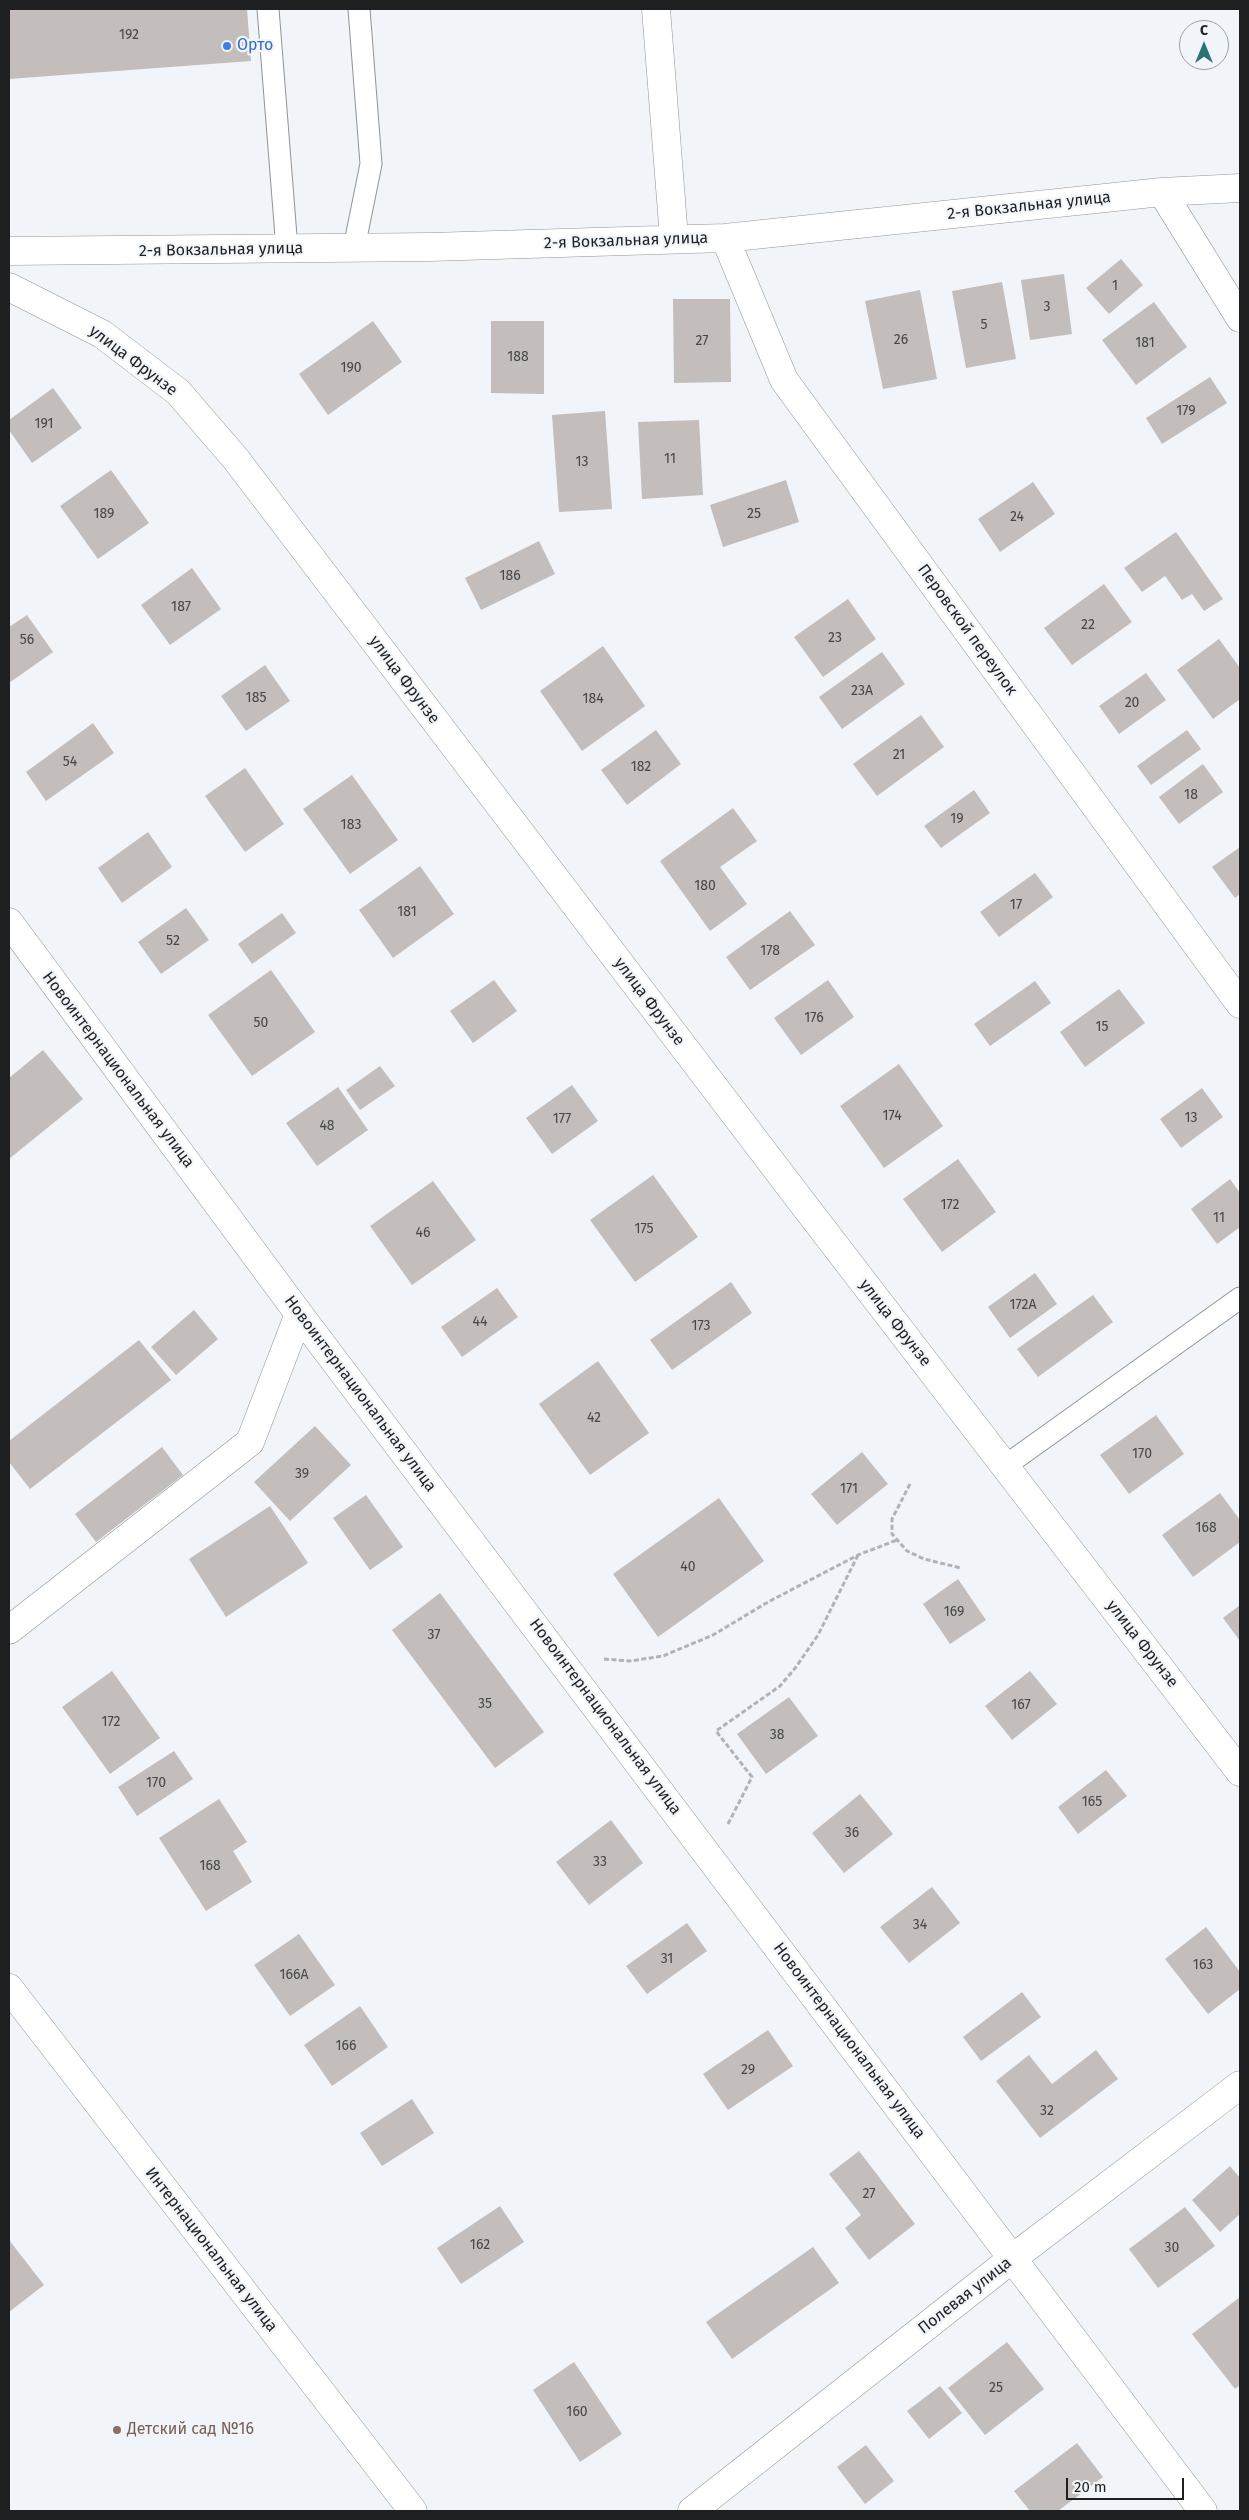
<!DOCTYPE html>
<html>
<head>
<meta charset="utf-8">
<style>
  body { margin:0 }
  #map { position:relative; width:1249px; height:2520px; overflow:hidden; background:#f1f5fa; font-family:"Fira Sans",sans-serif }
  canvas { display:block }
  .frame { position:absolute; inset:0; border:10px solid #1e1f21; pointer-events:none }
  .north { position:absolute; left:1179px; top:20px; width:50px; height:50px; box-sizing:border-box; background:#f1f5fa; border:1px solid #9d9fa3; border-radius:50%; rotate:0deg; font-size:14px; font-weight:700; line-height:20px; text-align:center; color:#1e1f21 }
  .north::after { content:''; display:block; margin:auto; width:18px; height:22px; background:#297373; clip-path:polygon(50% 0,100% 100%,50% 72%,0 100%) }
  .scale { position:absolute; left:1066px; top:2478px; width:118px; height:22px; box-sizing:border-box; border:2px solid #1e1f21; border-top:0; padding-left:6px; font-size:15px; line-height:18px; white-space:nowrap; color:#1e1f21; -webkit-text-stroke:4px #f1f5fa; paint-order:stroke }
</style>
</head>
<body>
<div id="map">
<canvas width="1249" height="2520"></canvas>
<div class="frame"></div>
<div class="north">С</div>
<div class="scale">20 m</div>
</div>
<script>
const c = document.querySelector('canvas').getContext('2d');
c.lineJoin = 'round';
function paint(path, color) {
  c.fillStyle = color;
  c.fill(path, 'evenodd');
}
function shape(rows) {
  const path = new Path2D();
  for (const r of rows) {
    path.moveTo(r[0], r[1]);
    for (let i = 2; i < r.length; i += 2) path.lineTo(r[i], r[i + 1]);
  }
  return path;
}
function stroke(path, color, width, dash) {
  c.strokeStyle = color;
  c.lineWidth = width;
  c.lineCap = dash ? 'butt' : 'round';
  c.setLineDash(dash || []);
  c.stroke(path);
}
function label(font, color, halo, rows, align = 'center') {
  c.font = font + ' "Fira Sans",sans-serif';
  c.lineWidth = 4.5;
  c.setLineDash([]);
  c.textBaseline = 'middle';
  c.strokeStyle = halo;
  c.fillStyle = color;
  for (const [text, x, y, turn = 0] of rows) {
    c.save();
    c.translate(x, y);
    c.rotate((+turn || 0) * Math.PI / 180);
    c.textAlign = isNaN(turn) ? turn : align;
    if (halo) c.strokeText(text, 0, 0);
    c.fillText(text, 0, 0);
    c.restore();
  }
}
const building = shape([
  [9,9,247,9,251,61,9,79],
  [1121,259,1143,285,1109,314,1086,288],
  [1064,274,1072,334,1030,340,1021,280],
  [1002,282,1016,359,966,368,952,291],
  [920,290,937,379,883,389,865,301],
  [673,299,730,299,731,382,674,383],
  [1154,302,1187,347,1136,385,1102,340],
  [373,321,402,362,328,415,299,374],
  [491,321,544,321,544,394,491,393],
  [1210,377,1227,403,1162,444,1146,418],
  [53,388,82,428,32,463,9,430,9,420],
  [605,411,612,509,559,512,552,415],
  [699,420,703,495,642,499,638,422],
  [111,470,149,523,98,559,60,506],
  [786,480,799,522,723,547,710,505],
  [1033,482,1055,514,1000,552,978,519],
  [1176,532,1223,599,1204,611,1192,594,1182,600,1165,576,1142,592,1124,568],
  [539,541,555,574,481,610,465,578],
  [192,568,221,609,170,645,141,605],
  [1104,584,1132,622,1072,665,1044,628],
  [848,599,876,639,823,677,794,637],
  [27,615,53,652,9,683,9,627],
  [1219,639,1240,668,1240,699,1213,719,1177,670],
  [603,646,645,706,582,751,540,691],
  [882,652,905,684,842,729,819,697],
  [265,665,290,701,246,731,221,696],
  [1146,673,1166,700,1119,734,1099,706],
  [921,715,944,747,877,796,853,764],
  [93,723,114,753,46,801,26,772],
  [656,730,681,764,627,805,601,770],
  [1187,730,1201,749,1151,785,1137,766],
  [1203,764,1223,792,1179,824,1159,797],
  [245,768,284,824,245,852,205,796],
  [352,775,398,840,350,874,303,809],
  [974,790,990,813,941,848,924,826],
  [733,808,757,841,720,867,747,904,710,931,660,861],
  [148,832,172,867,122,903,98,868],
  [1240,847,1240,894,1235,898,1212,867],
  [420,866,454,914,393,958,359,910],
  [1035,873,1053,897,999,937,980,912],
  [186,908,209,940,161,974,138,942],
  [790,911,815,945,750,990,726,957],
  [282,913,296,933,252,964,238,944],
  [271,970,315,1032,252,1076,208,1015],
  [494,980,517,1011,473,1043,450,1011],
  [828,980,854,1017,801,1055,774,1018],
  [1035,981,1051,1003,990,1046,974,1024],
  [1119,989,1145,1023,1085,1067,1060,1032],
  [43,1050,83,1099,9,1159,9,1078],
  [899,1064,943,1126,884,1168,840,1106],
  [380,1066,395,1086,360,1110,346,1090],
  [572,1085,598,1121,552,1154,526,1118],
  [338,1087,368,1130,317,1166,286,1123],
  [1202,1088,1223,1117,1181,1148,1160,1119],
  [958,1159,996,1212,942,1252,903,1199],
  [653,1175,698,1237,635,1282,590,1220],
  [1230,1179,1240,1193,1240,1227,1217,1244,1191,1209],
  [433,1181,476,1240,412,1285,370,1226],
  [1035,1273,1057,1304,1010,1338,988,1307],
  [731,1282,752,1313,672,1370,650,1340],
  [497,1288,518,1317,462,1357,441,1327],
  [1093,1295,1113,1322,1038,1377,1017,1349],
  [194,1310,218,1339,176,1375,151,1347],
  [139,1340,171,1380,30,1489,9,1462,9,1441],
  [598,1361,649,1433,590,1475,539,1404],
  [1156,1415,1184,1454,1129,1494,1100,1455],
  [315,1426,351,1465,290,1521,254,1482],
  [162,1447,183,1475,96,1542,75,1514],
  [862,1452,888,1484,837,1525,811,1494],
  [1220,1493,1240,1520,1240,1542,1193,1577,1162,1535],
  [366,1495,403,1547,370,1570,333,1518],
  [719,1498,764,1561,658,1637,613,1574],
  [270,1506,308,1563,226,1617,189,1559],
  [958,1579,986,1620,950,1644,923,1604],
  [440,1593,544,1732,495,1768,392,1630],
  [1240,1605,1240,1641,1223,1618],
  [112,1671,160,1738,110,1774,62,1707],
  [1030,1671,1057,1704,1012,1740,985,1706],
  [789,1697,818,1736,766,1774,737,1734],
  [174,1751,193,1779,137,1816,118,1787],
  [1106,1770,1127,1796,1078,1834,1058,1807],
  [860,1794,893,1834,844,1873,812,1833],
  [219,1799,247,1842,233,1851,252,1882,206,1911,159,1838],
  [611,1820,643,1863,589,1905,556,1862],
  [932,1887,960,1923,909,1963,880,1927],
  [687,1923,707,1951,647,1994,626,1966],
  [1206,1927,1240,1972,1240,1989,1208,2014,1165,1959],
  [299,1934,335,1985,290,2016,254,1965],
  [1022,1992,1041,2017,981,2061,963,2037],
  [360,2006,388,2047,332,2086,304,2045],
  [768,2030,793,2066,728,2110,703,2074],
  [1096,2050,1118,2079,1040,2138,996,2081,1029,2055,1052,2084],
  [412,2099,434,2133,382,2166,360,2133],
  [859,2151,915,2224,869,2260,845,2228,861,2215,829,2174],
  [1230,2166,1240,2178,1240,2214,1220,2232,1192,2200],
  [500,2206,524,2242,461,2284,437,2248],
  [1185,2207,1215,2246,1158,2288,1129,2249],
  [9,2240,44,2285,9,2312],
  [813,2247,839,2283,732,2359,706,2322],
  [1240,2297,1240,2385,1235,2389,1192,2334],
  [1007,2342,1044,2389,985,2435,948,2388],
  [574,2362,622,2434,580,2462,533,2390],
  [940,2386,962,2413,929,2439,907,2411],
  [1077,2443,1103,2477,1058,2511,1030,2511,1014,2491],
  [866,2445,894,2481,865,2504,837,2467]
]);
const path = shape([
  [910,1484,892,1519,892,1534,907,1551,924,1559,961,1568],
  [604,1659,630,1661,663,1656,713,1635,768,1602,858,1555,897,1540],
  [728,1824,752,1777,716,1731,780,1686,796,1667,818,1635,858,1555]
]);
const lane = shape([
  [268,9,287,249],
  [354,248,371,164,359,9],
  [1005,1466,1240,1298]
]);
const street = shape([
  [656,9,674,238],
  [1162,192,1240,318],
  [725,238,784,380,1240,1004],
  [9,251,430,247,725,238,1162,192,1240,188],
  [9,922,299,1314,1203,2511],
  [9,1630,250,1442,299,1314],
  [692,2511,1013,2258,1240,2085]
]);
const secondary = shape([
  [9,287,102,334,178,392,235,458,804,1205,1240,1772]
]);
const primary = shape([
  [9,1988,413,2511]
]);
const markers = [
  [227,46,5,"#3f7fe0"],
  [117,2430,5,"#8d6e63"]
];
const numberNames = [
  ["192",129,35],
  ["1",1115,286],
  ["3",1047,307],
  ["5",984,325],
  ["26",901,340],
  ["27",702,341],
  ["181",1145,343],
  ["188",518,357],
  ["190",351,368],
  ["179",1186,411],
  ["191",44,424],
  ["11",670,459],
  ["13",582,462],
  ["189",104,514],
  ["25",754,514],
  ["24",1017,517],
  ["186",510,576],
  ["187",181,607],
  ["22",1088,625],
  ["23",835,638],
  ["56",27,640],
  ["23А",862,691],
  ["185",256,698],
  ["184",593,699],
  ["20",1132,703],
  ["21",899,755],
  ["54",70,762],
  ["182",641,767],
  ["18",1191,795],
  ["19",957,819],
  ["183",351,825],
  ["180",705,886],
  ["17",1016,905],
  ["181",407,912],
  ["52",173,941],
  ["178",770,951],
  ["176",814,1018],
  ["50",261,1023],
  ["15",1102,1027],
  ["174",892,1116],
  ["13",1191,1118],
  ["177",562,1119],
  ["48",327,1126],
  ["172",950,1205],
  ["11",1219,1218],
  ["175",644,1229],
  ["46",423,1233],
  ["172А",1023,1305],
  ["44",480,1322],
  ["173",701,1326],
  ["42",594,1418],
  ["170",1142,1454],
  ["39",302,1474],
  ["171",849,1489],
  ["168",1206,1528],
  ["40",688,1567],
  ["169",954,1612],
  ["37",434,1635],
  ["35",485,1704],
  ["167",1021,1705],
  ["172",111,1722],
  ["38",777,1735],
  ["170",156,1783],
  ["165",1092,1802],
  ["36",852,1833],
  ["33",600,1862],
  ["168",210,1866],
  ["34",920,1925],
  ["31",667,1959],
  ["163",1203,1965],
  ["166А",294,1975],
  ["166",346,2046],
  ["29",748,2070],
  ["32",1047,2111],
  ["27",869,2194],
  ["162",480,2245],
  ["30",1172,2248],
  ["25",996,2388],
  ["160",577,2412]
];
const shopNames = [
  ["Орто",237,46]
];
const streetNames = [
  ["2-я Вокзальная улица",1029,206,-6],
  ["2-я Вокзальная улица",626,241,-2],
  ["2-я Вокзальная улица",221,250,-1],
  ["улица Фрунзе",133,361,37],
  ["Перовской переулок",967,630,54],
  ["улица Фрунзе",404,680,53],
  ["улица Фрунзе",649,1002,53],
  ["Новоинтернациональная улица",118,1070,53],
  ["улица Фрунзе",895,1323,52],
  ["Новоинтернациональная улица",360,1394,53],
  ["улица Фрунзе",1142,1644,52],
  ["Новоинтернациональная улица",605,1717,53],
  ["Новоинтернациональная улица",849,2041,53],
  ["Интернациональная улица",211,2250,52],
  ["Полевая улица",965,2296,-38]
];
const educationNames = [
  ["Детский сад №16",127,2430]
];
paint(building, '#c3bdbc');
stroke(lane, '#919499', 23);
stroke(street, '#919499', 29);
stroke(secondary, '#919499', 29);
stroke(primary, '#919499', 29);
stroke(path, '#afb2b6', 3, [5, 2.5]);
stroke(lane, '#fff', 21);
stroke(street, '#fff', 28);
stroke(secondary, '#fff', 28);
stroke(primary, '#fff', 28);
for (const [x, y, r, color] of markers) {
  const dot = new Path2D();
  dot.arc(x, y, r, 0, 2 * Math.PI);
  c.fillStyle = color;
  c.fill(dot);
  stroke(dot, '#f1f5fa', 2);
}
label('14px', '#474648', null, numberNames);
label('16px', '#366cbe', '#f1f5fa', shopNames, 'left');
label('16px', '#1e1f21', '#f1f5fa', streetNames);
label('16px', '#785e54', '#f1f5fa', educationNames, 'left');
</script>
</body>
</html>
